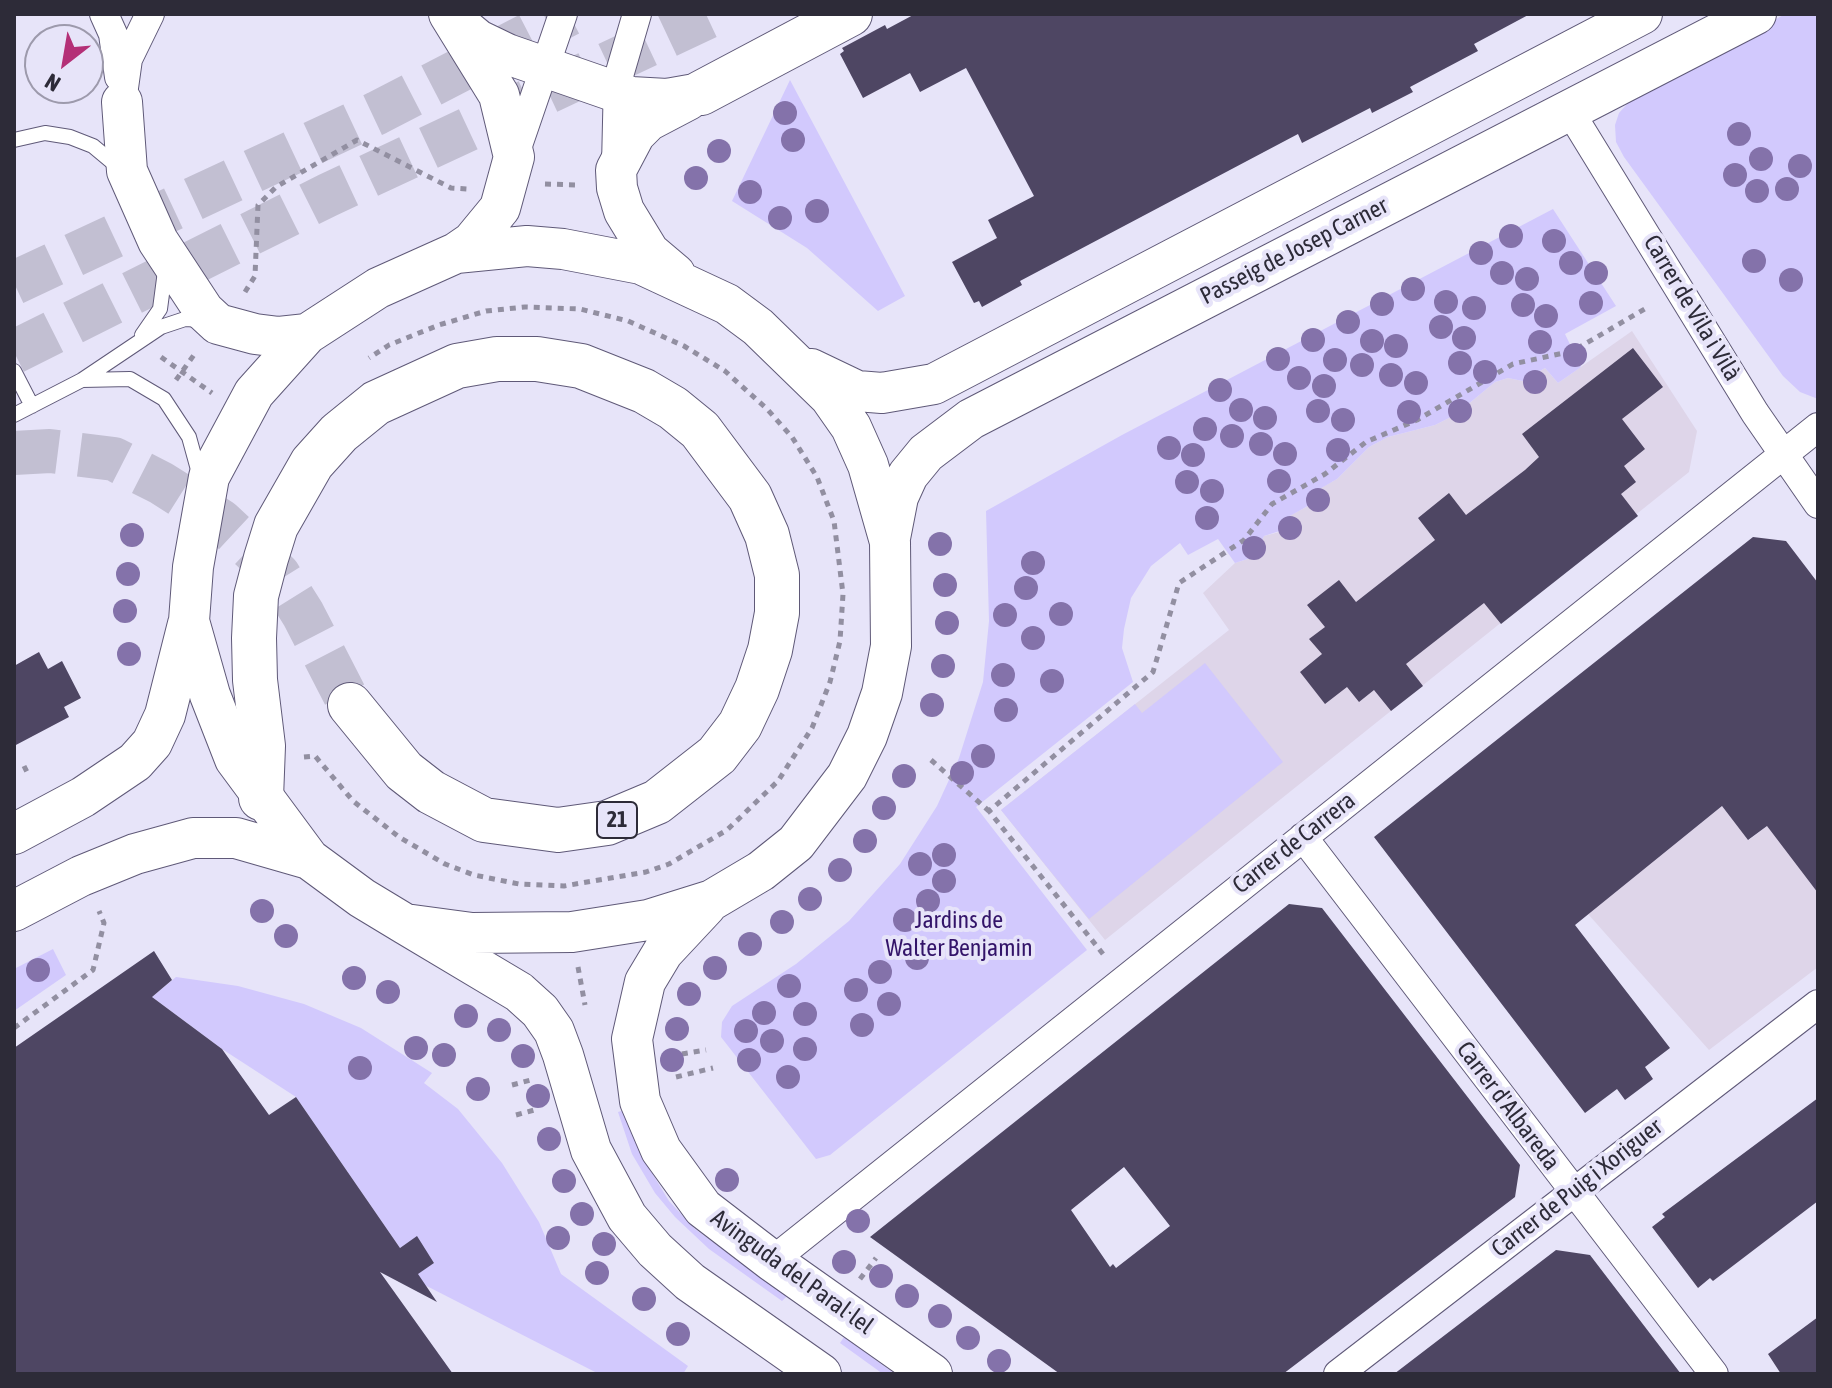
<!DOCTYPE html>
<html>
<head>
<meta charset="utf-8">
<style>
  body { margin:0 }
  #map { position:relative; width:1832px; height:1388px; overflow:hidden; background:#e7e4f9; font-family:"Asap Condensed",sans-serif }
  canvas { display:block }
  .frame { position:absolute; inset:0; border:16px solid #2d2b38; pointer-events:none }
  .north { position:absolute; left:24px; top:24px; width:80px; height:80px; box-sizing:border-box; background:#e7e4f9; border:2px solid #9d9aac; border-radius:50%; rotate:211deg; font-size:22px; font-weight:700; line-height:32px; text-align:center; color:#2d2b38 }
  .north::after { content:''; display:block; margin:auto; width:28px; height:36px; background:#b43077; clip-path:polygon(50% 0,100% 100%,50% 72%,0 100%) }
</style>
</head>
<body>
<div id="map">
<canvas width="1832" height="1388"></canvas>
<div class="frame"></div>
<div class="north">N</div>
</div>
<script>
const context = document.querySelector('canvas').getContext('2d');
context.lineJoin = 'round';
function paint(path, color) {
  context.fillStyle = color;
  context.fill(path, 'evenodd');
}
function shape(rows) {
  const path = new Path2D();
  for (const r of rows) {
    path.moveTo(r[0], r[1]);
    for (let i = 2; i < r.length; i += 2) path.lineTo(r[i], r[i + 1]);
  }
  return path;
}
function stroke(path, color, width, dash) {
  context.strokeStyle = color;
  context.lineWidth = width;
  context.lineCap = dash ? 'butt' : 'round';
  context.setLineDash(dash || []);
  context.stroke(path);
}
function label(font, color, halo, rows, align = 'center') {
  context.font = font + ' "Asap Condensed",sans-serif';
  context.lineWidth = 8;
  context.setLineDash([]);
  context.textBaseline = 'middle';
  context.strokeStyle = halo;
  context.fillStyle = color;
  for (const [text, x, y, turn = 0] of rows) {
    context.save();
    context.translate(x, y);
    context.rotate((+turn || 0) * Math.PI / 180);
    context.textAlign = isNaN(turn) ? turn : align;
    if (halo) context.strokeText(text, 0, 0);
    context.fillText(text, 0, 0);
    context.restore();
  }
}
paint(shape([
  [1632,331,1697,431,1689,472,1105,940,1001,810,1229,630,1203,593,1235,563,1254,557,1264,536,1283,531,1287,517,1314,503,1310,494,1337,479,1369,447,1388,437,1435,425,1455,415,1495,382,1508,378,1523,381,1545,368,1558,383],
  [1818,787,1818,967,1709,1050,1588,914,1722,806,1749,840]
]), '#ded5e9');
paint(shape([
  [1785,14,1818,14,1818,399,1800,392,1783,376,1624,157,1616,142,1615,125,1619,113,1628,103],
  [790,80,905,296,878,311,807,248,732,201],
  [1553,209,1616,306,1565,334,1581,367,1558,383,1545,368,1523,381,1508,378,1495,382,1455,415,1435,425,1388,437,1369,447,1337,479,1311,494,1315,502,1288,517,1292,527,1264,536,1254,557,1235,563,1218,539,1188,555,1180,543,1151,566,1131,598,1124,629,1122,648,1133,682,976,807,1087,950,830,1155,816,1159,721,1037,722,1022,732,1006,796,964,849,921,900,864,937,806,959,758,983,682,989,621,986,511,1122,435],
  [1205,663,1283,762,1089,919,1001,810,1135,704,1142,713],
  [53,949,66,975,14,1011,14,969],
  [176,977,238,986,304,1004,361,1028,432,1073,424,1083,458,1109,502,1163,539,1222,561,1274,688,1366,683,1374,599,1374,411,1278,434,1263,417,1237,400,1248,296,1097,222,1049,152,997],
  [625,1110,641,1155,669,1201,695,1229,787,1296,782,1301,709,1249,675,1217,655,1193,632,1154,618,1112],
  [844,1337,895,1374,883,1374,840,1343]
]), '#d2c9fd');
paint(shape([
  [915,14,1530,14,1474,44,1478,51,1410,87,1413,92,1372,113,1370,108,1302,143,1298,134,1020,281,1022,285,982,307,979,301,974,303,952,262,997,238,988,220,1034,196,966,68,920,92,910,73,863,98,840,54,844,51,842,48,885,25,887,29],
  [1633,348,1663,387,1622,419,1645,449,1624,466,1636,482,1621,494,1638,516,1501,624,1484,603,1406,664,1423,686,1391,711,1374,690,1359,702,1347,687,1325,704,1300,672,1322,654,1309,639,1325,627,1307,605,1339,580,1356,602,1435,540,1418,518,1449,493,1466,515,1525,470,1539,457,1522,434],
  [1753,537,1786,541,1818,583,1818,893,1767,826,1748,840,1722,806,1575,925,1670,1048,1645,1067,1653,1079,1625,1100,1617,1089,1585,1113,1374,837],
  [39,652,48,669,62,661,81,698,64,707,69,717,14,746,14,666],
  [1289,904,1322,908,1520,1165,1515,1197,1283,1374,1060,1374,870,1237],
  [1124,1167,1170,1226,1116,1268,1113,1264,1110,1267,1071,1210],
  [154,951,172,980,152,997,222,1049,269,1115,296,1097,400,1248,417,1236,434,1263,418,1274,437,1302,380,1272,453,1374,14,1374,14,1048],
  [1818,1098,1818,1201,1713,1281,1710,1278,1698,1288,1652,1227,1665,1217,1662,1214],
  [1556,1250,1590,1255,1681,1374,1394,1374],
  [1818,1317,1818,1374,1781,1374,1768,1354]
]), '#4e4663');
stroke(shape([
  [14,283,377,113,569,14],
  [14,352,328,195,714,14],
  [14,453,50,451,114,459,161,483,221,521,278,574,303,614,350,705]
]), '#c2bfd2', 44, [44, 22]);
const lane = shape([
  [14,140,45,133,70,137,93,146,117,166],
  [142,335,160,309,165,271],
  [14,371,32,406],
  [82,380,130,379,164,399,189,437,200,477],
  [14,415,82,380,161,327,185,319,202,320]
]);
const street = shape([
  [104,14,113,34,119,77],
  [122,102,128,59,150,14],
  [1569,110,1755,413,1818,504],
  [514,157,563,14],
  [616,165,618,79,637,14],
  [1303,837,1714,1374],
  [772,1261,1818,427],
  [1338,1374,1818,1004]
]);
const secondary = shape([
  [449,14,499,95,514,157,500,208,472,242,456,253],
  [460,25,478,40,507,54,631,97,667,99,701,93],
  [122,102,127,171,158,241,204,311,218,324,255,334,279,337,307,334],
  [675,274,649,252,624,211,617,188,616,170,635,134,648,121,688,100],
  [811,369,857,391,882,393,934,384,1642,14],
  [890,538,898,497,908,475,926,453,971,419,1756,14],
  [14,834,83,797,135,762,152,743,165,715,188,624],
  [706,906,663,952,645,982,632,1039,640,1101,661,1150,703,1208,772,1261,932,1374],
  [14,911,81,876,135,854,193,838,236,838,309,859],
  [405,924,472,933,572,932,648,920,712,900,761,871,796,843,847,776,867,736,882,693,891,646,890,542,868,465,851,427,830,397,758,327,727,304,641,264,563,249,527,246,456,253,378,288,307,334,254,393,209,477,193,567,189,621,210,695,235,759,309,859,362,898,405,924,519,992,540,1011,554,1031,563,1055,591,1150,627,1217,655,1250,690,1282,821,1374]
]);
const highway = shape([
  [701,93,850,14],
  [261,798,263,746,255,680,254,638,256,596,266,558,276,526,312,463,339,433,376,403,457,366,497,359,537,359,581,366,644,391,673,408,700,430,750,497,767,535,777,575,777,613,770,650,757,689,740,725,717,755,657,802,607,823,558,830,484,820,431,792,404,771,350,705]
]);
stroke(lane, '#5f5978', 16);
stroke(street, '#5f5978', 30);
stroke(secondary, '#5f5978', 42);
stroke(highway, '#5f5978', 46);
stroke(shape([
  [545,184,579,185],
  [245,292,255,276,258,205,276,187,357,140,451,188,467,189],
  [161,357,212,393],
  [176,380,196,352],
  [304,757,315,756,353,801,399,837,445,864,474,875,519,884,564,886,646,872,669,864,727,830,778,781,812,728,830,682,840,641,843,594,834,521,817,477,792,437,767,409,725,371,684,346,628,321,580,309,525,307,486,311,439,325,389,345,369,358],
  [931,760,989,811],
  [24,766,29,776],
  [1103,954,989,811,1153,672,1179,583,1244,540,1272,504,1325,474,1366,442,1417,420,1513,364,1573,351,1648,307],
  [578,967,585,1005],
  [14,1028,93,970,104,923,99,911],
  [670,1056,706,1050],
  [676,1077,713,1068],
  [512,1085,531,1080],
  [516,1115,538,1109],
  [860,1279,876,1258]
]), '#928fa1', 5, [6, 6]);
stroke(lane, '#fff', 14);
stroke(street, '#fff', 28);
stroke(secondary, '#fff', 40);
stroke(highway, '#fff', 44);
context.fillStyle = '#8472aa';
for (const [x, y] of [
  [785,113],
  [1739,134],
  [793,140],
  [719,151],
  [1761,159],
  [1800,166],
  [1735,175],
  [696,178],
  [1787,189],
  [1757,191],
  [750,192],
  [817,211],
  [780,218],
  [1511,236],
  [1554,241],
  [1481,253],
  [1754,261],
  [1571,263],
  [1502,273],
  [1596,273],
  [1527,279],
  [1791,280],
  [1413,289],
  [1446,302],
  [1591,303],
  [1382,304],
  [1523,305],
  [1474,308],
  [1546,316],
  [1348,322],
  [1441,327],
  [1464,338],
  [1313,340],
  [1372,341],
  [1540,342],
  [1396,346],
  [1575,355],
  [1278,359],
  [1335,360],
  [1460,363],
  [1362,365],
  [1485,372],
  [1391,375],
  [1299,378],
  [1535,382],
  [1416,383],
  [1324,386],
  [1220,390],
  [1241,410],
  [1318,411],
  [1460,411],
  [1409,412],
  [1265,418],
  [1343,420],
  [1205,429],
  [1232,436],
  [1261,444],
  [1169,448],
  [1338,450],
  [1285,454],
  [1193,455],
  [1279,481],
  [1187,482],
  [1212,491],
  [1318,500],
  [1207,518],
  [1290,528],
  [132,535],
  [940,544],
  [1254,548],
  [1033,563],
  [128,574],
  [945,585],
  [1026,588],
  [125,611],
  [1061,614],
  [1005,615],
  [947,623],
  [1033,638],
  [129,654],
  [943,666],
  [1003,675],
  [1052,681],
  [932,705],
  [1006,710],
  [983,756],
  [962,773],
  [904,776],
  [884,808],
  [865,841],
  [944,855],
  [920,864],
  [840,870],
  [944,881],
  [810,899],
  [928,901],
  [262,911],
  [905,920],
  [782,922],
  [286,936],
  [750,944],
  [917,958],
  [715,968],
  [38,970],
  [880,972],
  [354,978],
  [789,986],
  [856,990],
  [388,992],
  [689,994],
  [889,1004],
  [764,1013],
  [805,1014],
  [466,1016],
  [862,1025],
  [677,1029],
  [499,1030],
  [746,1031],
  [772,1041],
  [416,1048],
  [805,1049],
  [444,1055],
  [523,1056],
  [672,1060],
  [749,1060],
  [360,1068],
  [788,1077],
  [478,1089],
  [538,1096],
  [549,1139],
  [727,1180],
  [564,1181],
  [582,1214],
  [858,1221],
  [558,1238],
  [604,1244],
  [844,1262],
  [597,1273],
  [881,1276],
  [907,1296],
  [644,1299],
  [940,1316],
  [678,1334],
  [968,1338],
  [999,1361]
]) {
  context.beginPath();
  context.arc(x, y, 12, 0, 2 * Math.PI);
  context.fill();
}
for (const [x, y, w] of [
  [617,820,40]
]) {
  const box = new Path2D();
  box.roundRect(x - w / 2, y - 18, w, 36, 6);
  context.fillStyle = '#e7e4f9';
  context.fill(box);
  stroke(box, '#2d2b38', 2);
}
label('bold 22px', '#2d2b38', null, [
  ["21",617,820]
]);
label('24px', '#2d2b38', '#e7e4f9', [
  ["Passeig de Josep Carner",1294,251,-27],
  ["Carrer de Vila i Vilà",1692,308,59],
  ["Carrer de Carrera",1294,843,-38],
  ["Carrer d'Albareda",1508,1106,53],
  ["Carrer de Puig i Xoriguer",1577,1188,-38],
  ["Avinguda del Paral·lel",792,1272,36]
]);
label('24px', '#331469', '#e7e4f9', [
  ["Jardins de",959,920],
  ["Walter Benjamin",959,948]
]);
</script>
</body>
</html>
